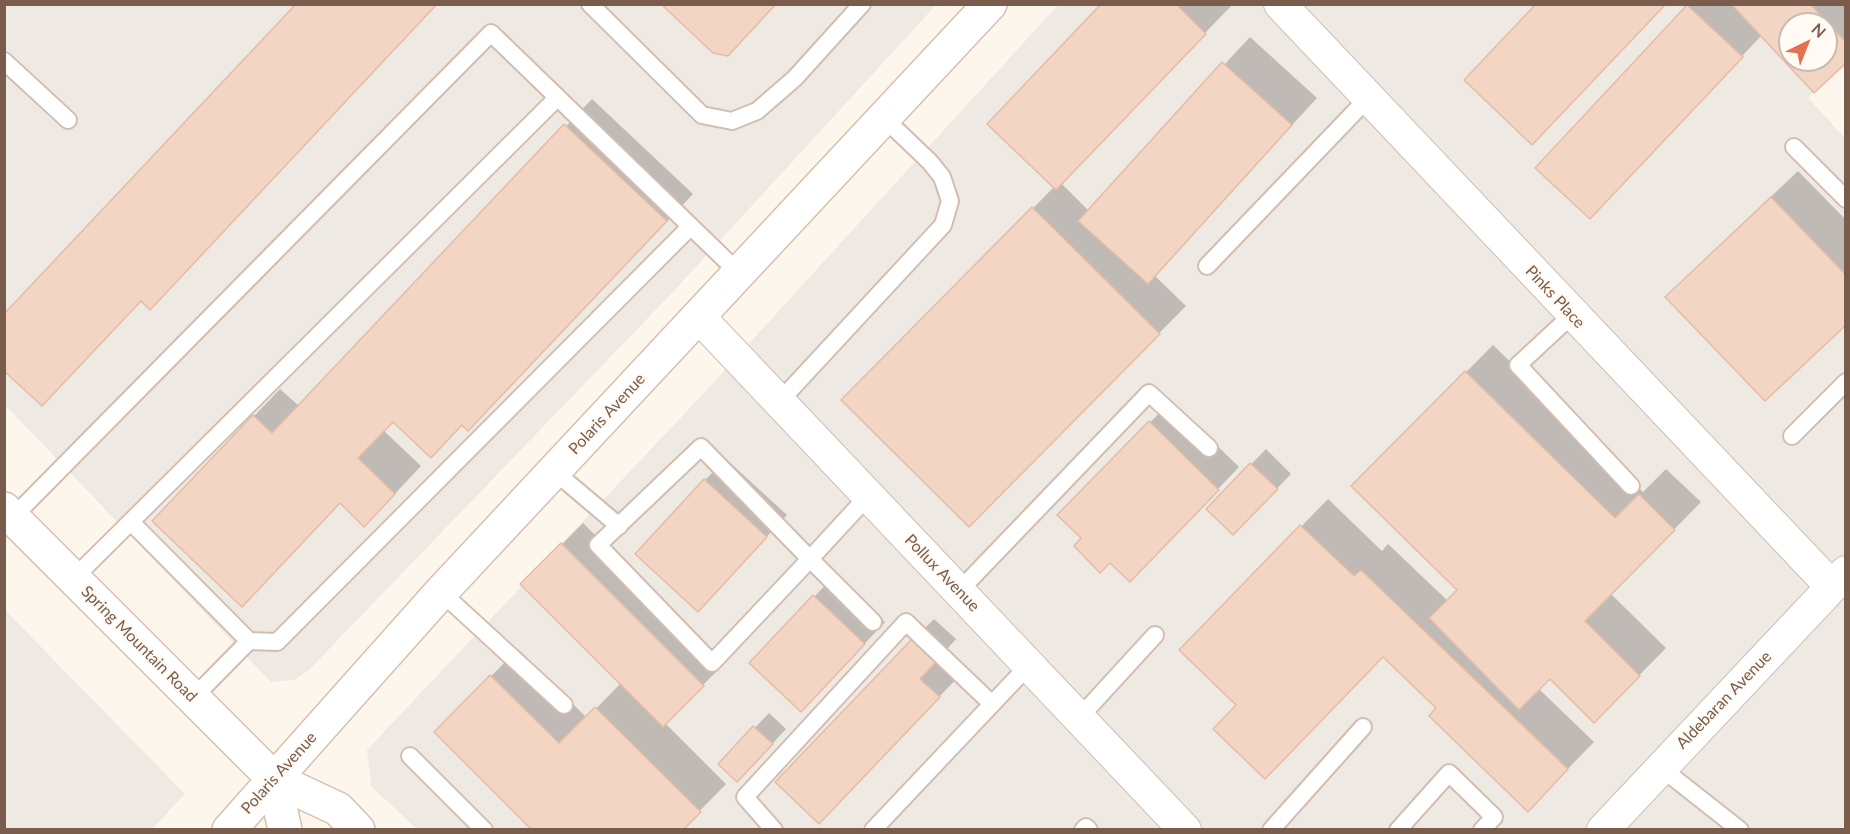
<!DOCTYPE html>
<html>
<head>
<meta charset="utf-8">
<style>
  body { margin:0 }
  #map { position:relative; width:1850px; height:834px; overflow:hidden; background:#fdf6ec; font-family:Lato,sans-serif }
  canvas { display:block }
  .frame { position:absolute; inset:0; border:6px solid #7a5c4d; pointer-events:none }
  .north { position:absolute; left:1778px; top:12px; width:60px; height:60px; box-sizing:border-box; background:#fffaf3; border:2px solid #cabbb1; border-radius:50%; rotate:43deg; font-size:16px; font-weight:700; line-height:24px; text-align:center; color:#7a5c4d }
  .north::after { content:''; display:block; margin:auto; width:21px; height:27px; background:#e76f51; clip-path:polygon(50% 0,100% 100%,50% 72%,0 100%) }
</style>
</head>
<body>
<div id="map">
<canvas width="1850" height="834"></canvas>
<div class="frame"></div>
<div class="north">N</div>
</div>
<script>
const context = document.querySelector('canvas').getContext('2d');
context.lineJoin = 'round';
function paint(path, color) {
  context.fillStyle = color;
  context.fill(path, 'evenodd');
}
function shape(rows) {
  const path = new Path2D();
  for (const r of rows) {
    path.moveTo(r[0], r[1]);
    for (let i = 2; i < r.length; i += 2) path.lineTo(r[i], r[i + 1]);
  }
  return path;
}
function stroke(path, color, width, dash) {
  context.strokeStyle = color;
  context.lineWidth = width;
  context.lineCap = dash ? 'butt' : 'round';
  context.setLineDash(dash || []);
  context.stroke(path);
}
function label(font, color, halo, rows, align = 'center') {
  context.font = font + ' Lato,sans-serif';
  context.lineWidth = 4.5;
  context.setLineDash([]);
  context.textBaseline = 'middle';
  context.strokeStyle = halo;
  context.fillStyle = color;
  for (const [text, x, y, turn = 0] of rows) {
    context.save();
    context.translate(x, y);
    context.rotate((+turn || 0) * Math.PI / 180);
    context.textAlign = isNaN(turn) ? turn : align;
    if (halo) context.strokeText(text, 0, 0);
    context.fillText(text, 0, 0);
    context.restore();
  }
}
paint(shape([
  [5,5,936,5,671,294,309,670,294,680,271,682,5,405],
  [1058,5,1845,5,1845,63,1808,98,1845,138,1845,829,417,829,371,786,367,750,703,394],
  [1790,24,1826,24,1826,60,1790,60],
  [4,609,185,794,152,829,5,829]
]), '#efe9e4');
paint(shape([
  [298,4,437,4,177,281,142,300],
  [1103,4,1231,6,1061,183,1089,211,1250,37,1317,98,1154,275,1186,306,969,525,843,400,1055,186],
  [1690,4,1846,4,1846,61,1815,91,1762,35,1616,190,1537,168],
  [1790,24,1826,24,1826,60,1790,60],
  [592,99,693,194,495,402,463,424,393,421,384,431,421,466,391,498,154,521,280,389,299,406],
  [1798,171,1846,220,1846,323,1694,270],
  [1493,345,1643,492,1666,469,1701,502,1611,594,1666,648,1594,721,1550,677,1538,688,1594,742,1554,783,1438,708,1383,655,1238,705,1181,650,1328,499,1382,551,1388,544,1448,601,1459,590,1353,486],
  [1171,401,1239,467,1151,559,1110,561,1060,515],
  [1266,449,1291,474,1248,519,1208,509],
  [726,459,787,515,698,610,705,480],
  [583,523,724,664,665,723,726,784,681,830,436,732,518,649,587,718,621,683,522,584],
  [835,575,885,622,822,689,814,597],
  [934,619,956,639,940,657,960,675,840,801,913,640],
  [769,713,786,729,752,766,720,764]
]), '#0003');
const building = shape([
  [296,4,437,4,150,310,141,301,42,406,4,371,4,314,296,4],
  [661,4,776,4,728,56,713,53,661,4],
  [1101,4,1176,4,1206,34,1056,190,987,124,1101,4],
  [1536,4,1666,4,1532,145,1464,80,1536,4],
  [1731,4,1810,4,1846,42,1846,63,1814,93,1731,4],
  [1790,24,1826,24,1826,60,1790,60,1790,24],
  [1687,5,1743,57,1590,219,1535,168,1687,5],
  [1222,62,1292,125,1148,284,1078,221,1222,62],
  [564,124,667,221,468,431,462,425,431,458,393,422,358,458,395,494,364,527,340,503,242,607,152,521,253,415,272,433,564,124],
  [1771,197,1846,275,1846,325,1765,401,1665,297,1771,197],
  [1032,207,1160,334,969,527,841,400,1032,207],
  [1465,371,1615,518,1639,494,1675,530,1585,621,1640,676,1594,723,1550,679,1519,710,1429,618,1457,590,1351,486,1465,371],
  [1149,421,1219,490,1130,582,1110,563,1100,573,1074,546,1081,538,1057,515,1149,421],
  [1250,463,1278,489,1233,535,1206,509,1250,463],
  [704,479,767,537,698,612,635,554,704,479],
  [1300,525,1354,576,1361,570,1568,769,1528,812,1429,716,1436,708,1383,657,1265,779,1213,729,1236,705,1179,650,1300,525],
  [561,543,704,686,663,727,520,584,561,543],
  [813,595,865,644,801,712,749,663,813,595],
  [912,639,936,662,920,679,940,697,819,824,775,782,912,639],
  [490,675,559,743,595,707,701,812,683,830,532,830,434,732,490,675],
  [753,726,773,744,737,782,718,764,753,726]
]);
paint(building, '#f3d5c3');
stroke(building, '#e6bba3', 1.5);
const lane = shape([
  [590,4,702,115,732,121,757,111,795,78,862,4],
  [4,61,68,120],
  [1794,147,1846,199],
  [1207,266,1368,98],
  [1572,315,1518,365,1631,486],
  [779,402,943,225,950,201,942,177,930,162,884,118],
  [1792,436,1846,382],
  [554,471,619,526],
  [868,496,810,559,712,663,598,545,701,447,810,559,873,622],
  [13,517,491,33,739,273],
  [131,522,249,641,277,642,690,227],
  [74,578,557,98],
  [959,591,1149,393,1209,448],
  [441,592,564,705],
  [193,698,249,641],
  [1079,718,1155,635],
  [410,756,484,830],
  [1660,767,1740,830],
  [774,830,745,797,906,622,992,704],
  [873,830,1029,665],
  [1083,830,1086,827,1089,830],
  [1271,830,1363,727],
  [1398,830,1449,773,1494,817,1482,830]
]);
const street = shape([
  [1280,4,1832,587],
  [698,316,1185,830],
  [1603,830,1846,572]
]);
const secondary = shape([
  [4,509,274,779,338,809,358,830],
  [274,779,285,830],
  [229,830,441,592,990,4]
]);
stroke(lane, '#d1beb0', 20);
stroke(street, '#d1beb0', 34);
stroke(secondary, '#d6c0b0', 36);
stroke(lane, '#fff', 16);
stroke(street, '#fff', 32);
stroke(secondary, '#fff', 33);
label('16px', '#7a5c4d', '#fffaf3', [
  ["Pinks Place",1555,297,47],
  ["Polaris Avenue",607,414,-47],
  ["Pollux Avenue",942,573,46],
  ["Spring Mountain Road",139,644,45],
  ["Aldebaran Avenue",1724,700,-46],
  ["Polaris Avenue",279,773,-48]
]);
</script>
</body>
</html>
